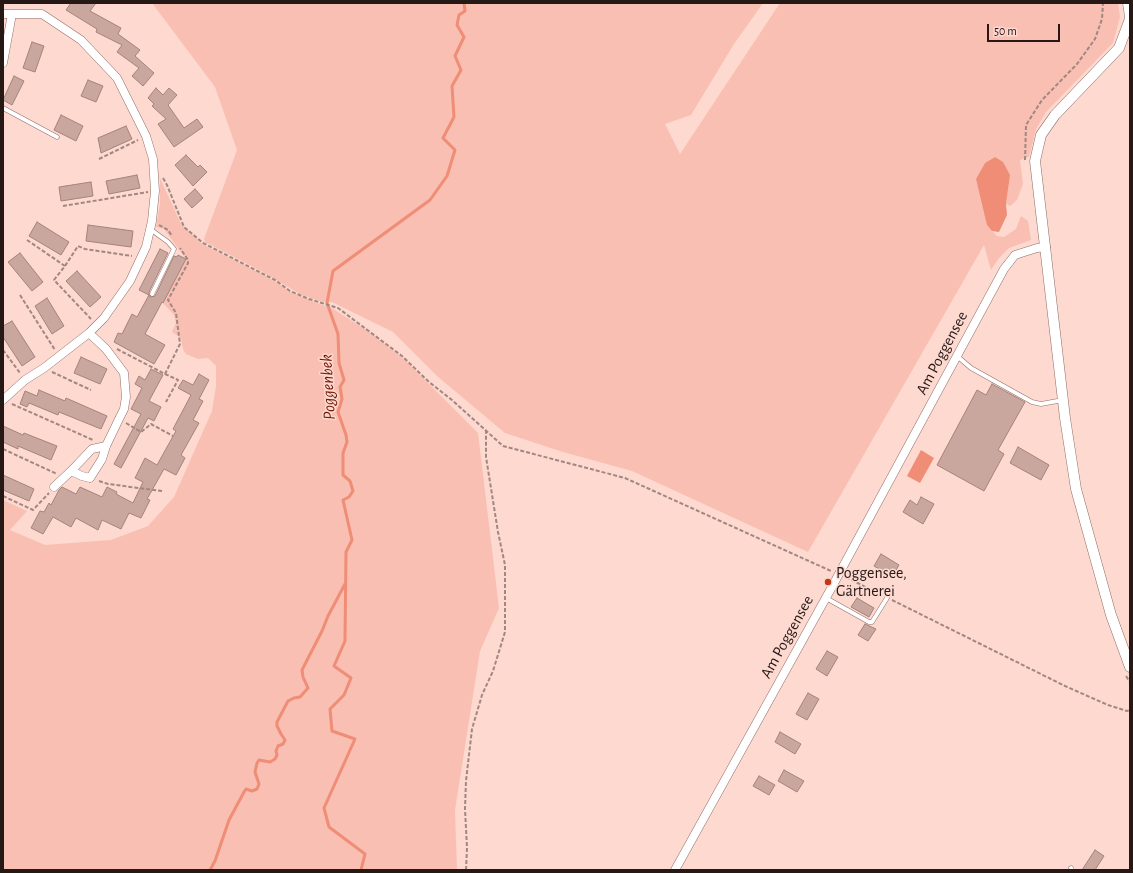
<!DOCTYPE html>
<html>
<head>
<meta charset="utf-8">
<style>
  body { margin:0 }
  #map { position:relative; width:1133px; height:873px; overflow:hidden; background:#fdd9d0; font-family:"Alegreya Sans",sans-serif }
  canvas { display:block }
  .frame { position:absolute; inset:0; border:4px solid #251815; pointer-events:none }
  .scale { position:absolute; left:987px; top:24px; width:73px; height:18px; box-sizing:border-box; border:2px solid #251815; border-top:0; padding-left:5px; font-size:12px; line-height:14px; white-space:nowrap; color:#251815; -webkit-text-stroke:3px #fdd9d0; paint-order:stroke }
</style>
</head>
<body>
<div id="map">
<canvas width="1133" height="873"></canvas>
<div class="frame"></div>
<div class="scale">50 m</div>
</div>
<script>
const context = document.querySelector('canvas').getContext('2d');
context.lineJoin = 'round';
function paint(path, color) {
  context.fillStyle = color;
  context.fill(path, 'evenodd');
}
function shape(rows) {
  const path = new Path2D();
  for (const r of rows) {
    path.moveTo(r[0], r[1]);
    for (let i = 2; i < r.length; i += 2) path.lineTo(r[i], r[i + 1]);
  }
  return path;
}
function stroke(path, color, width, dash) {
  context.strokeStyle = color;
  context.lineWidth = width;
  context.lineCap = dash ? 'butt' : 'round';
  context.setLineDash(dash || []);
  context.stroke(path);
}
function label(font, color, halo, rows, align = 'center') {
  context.font = font + ' "Alegreya Sans",sans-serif';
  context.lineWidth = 3;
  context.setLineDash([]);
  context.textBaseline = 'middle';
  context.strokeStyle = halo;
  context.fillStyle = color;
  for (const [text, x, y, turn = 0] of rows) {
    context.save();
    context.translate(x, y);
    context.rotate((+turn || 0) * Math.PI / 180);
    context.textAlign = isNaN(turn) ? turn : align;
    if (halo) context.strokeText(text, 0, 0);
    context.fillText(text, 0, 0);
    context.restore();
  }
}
paint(shape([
  [152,3,763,3,734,44,691,115,665,124,680,154,780,3,1118,3,1120,17,1113,43,1046,112,1036,129,1029,157,1020,160,1023,184,1017,200,1010,206,1006,204,1010,175,995,157,985,163,976,179,992,231,997,236,1004,237,1016,229,1021,216,1028,221,1031,240,1009,248,999,258,991,270,984,245,808,552,632,471,563,452,505,433,437,376,393,332,332,302,322,302,300,294,261,271,205,242,204,239,237,150,215,87],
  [160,178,181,224,202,244,262,274,276,282,290,292,330,308,330,307,368,331,404,359,478,433,499,608,480,651,455,810,457,870,3,870,3,500,27,511,10,530,45,545,111,540,148,526,174,497,212,411,216,386,216,366,208,358,198,359,186,354,183,349,181,338,172,332,176,323,174,315,163,303,186,259,164,229,156,227,160,204]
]), '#f9bfb2');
paint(shape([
  [995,157,1003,162,1010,175,1006,204,1007,215,999,232,992,231,987,225,976,179,985,163],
  [921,450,934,458,920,483,907,476]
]), '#ef8d76');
stroke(shape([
  [210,870,215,861,229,820,244,792,246,789,252,791,257,789,259,784,255,772,257,763,259,760,270,762,275,759,277,755,276,751,278,746,283,744,285,740,281,734,277,726,277,722,288,701,294,698,300,697,308,688,303,677,302,670,322,631,328,616,345,584],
  [361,870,365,854,329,827,324,808,355,739,332,731,330,709,344,695,351,678,334,666,345,641,346,552,352,540,343,500,349,497,353,491,350,481,343,475,343,453,347,442,346,435,338,412,342,399,340,387,344,380,339,363,338,334,327,303,333,271,430,200,447,176,455,150,443,138,454,117,452,86,461,70,455,56,464,37,457,25,459,15,465,11,464,3]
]), '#ef8d76', 3);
const building = shape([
  [71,3,96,3,90,11,121,28,118,34,140,50,135,56,154,73,143,86,132,76,139,68,117,52,122,45,96,32,97,29,66,10,71,3],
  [32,42,44,46,35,72,23,68,32,42],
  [14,76,24,81,12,105,3,100,14,76],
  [88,80,103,86,96,102,81,96,88,80],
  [156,88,163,95,169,88,177,95,168,105,184,128,197,119,203,127,174,147,158,124,166,119,152,106,154,104,148,98,156,88],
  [61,115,83,126,76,141,54,130,61,115],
  [126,126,132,139,101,153,98,138,126,126],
  [186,155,198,167,200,165,207,172,193,186,175,165,186,155],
  [137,175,140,188,109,194,106,181,137,175],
  [91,182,93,196,61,201,59,187,91,182],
  [195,189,203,198,192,208,184,199,195,189],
  [37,222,69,242,61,255,29,236,37,222],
  [88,225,133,231,131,247,86,241,88,225],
  [160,249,168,253,149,292,149,296,151,297,155,296,174,256,177,257,178,255,186,259,163,303,162,302,145,334,165,345,154,364,114,342,118,333,122,334,132,314,137,317,149,295,139,290,160,249],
  [20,253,43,282,32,291,8,262,20,253],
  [77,271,101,297,90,307,66,281,77,271],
  [47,298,64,326,52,334,35,306,47,298],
  [12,321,35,357,22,366,3,337,3,326,12,321],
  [81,357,107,369,100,384,74,373,81,357],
  [151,369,163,375,149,401,161,407,154,421,148,418,121,468,114,464,141,414,131,409,142,388,135,384,139,376,145,380,151,369],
  [199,374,209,380,199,399,203,401,193,420,199,423,181,455,185,458,176,475,164,469,147,499,150,500,141,518,129,513,121,529,102,520,98,530,76,518,71,527,53,517,43,534,31,528,40,511,44,512,49,503,51,505,59,490,62,487,76,494,80,487,102,497,107,487,117,492,116,494,133,503,143,482,135,478,145,458,157,465,176,431,173,429,191,395,178,388,183,380,193,385,199,374],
  [992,384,1025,402,998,450,1004,454,984,491,937,465,977,390,986,395,992,384],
  [39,390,65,401,66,398,107,416,101,429,59,412,58,415,29,403,27,407,20,404,25,391,37,396,39,390],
  [3,426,23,435,24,433,57,446,51,460,18,446,18,449,3,442,3,426],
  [1018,447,1049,465,1041,480,1010,463,1018,447],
  [3,475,34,489,29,501,3,490,3,475],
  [921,497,934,504,923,524,903,512,910,500,917,505,921,497],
  [881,554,899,565,892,577,874,566,881,554],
  [857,598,874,608,869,617,851,607,857,598],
  [865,624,876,629,868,641,858,635,865,624],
  [827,651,838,657,827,676,816,669,827,651],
  [808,693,819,699,807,720,796,714,808,693],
  [780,732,801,744,795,754,775,742,780,732],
  [784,770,804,781,797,792,778,781,784,770],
  [759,776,775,785,769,795,753,786,759,776],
  [1095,850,1104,856,1095,870,1082,870,1095,850]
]);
paint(building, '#c9a69e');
stroke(building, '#a4837b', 1);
const service = shape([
  [3,108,57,137],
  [150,229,168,242,174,249,152,294],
  [957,356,971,368,1032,402,1041,404,1063,400],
  [826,598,869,622,872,622,887,598],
  [1071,868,1072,870]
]);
const minor = shape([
  [3,14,42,14,81,40,117,78,146,136,153,159,155,191,152,221,146,247,130,281,104,318,89,333,44,368,25,380,3,400],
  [3,63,12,14],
  [89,333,106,349,124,373,126,397,124,409,119,419,106,446,102,459,90,478,82,476,71,471,92,449,106,446],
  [54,487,71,471],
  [675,870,833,585,1004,269,1015,255,1037,248,1046,247]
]);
const tertiary = shape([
  [1128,3,1130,17],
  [1130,19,1119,48,1055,115,1041,135,1035,161,1065,418,1076,489,1111,615,1130,667]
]);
stroke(service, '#906f67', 5);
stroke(minor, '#906f67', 9);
stroke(tertiary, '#906f67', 11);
stroke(shape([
  [99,159,138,140],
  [1025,160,1026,125,1042,100,1077,64,1095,39,1102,19,1103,3],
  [163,178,167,185,184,227,203,243,275,280,290,291,309,299,338,308,402,356,429,382,452,400,503,446,625,478,831,571],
  [63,206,148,192],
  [159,225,168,230,172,236],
  [27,240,65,266,54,280,91,319],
  [65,266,78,246,85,249,132,256],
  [20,295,55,350],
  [117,349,165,374,180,344,176,313,168,300,188,263,188,260,180,248],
  [3,350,20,373],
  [52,372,91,390],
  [165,374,178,380,166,402],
  [12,404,93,440],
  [126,423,141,432,151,424,173,436],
  [3,449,57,474],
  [99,481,108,484,162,491],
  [3,496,33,510,49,493],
  [846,577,881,595],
  [892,600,1065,686,1108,705,1127,711,1130,710],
  [1126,676,1130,682],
  [466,870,467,848,465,809,466,781,472,729,482,695,493,671,505,632,505,565,498,532,486,457,486,431]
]), '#a18781', 2, [4, 2]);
stroke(service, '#fff', 4);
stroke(minor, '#fff', 8);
stroke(tertiary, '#fff', 10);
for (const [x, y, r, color] of [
  [828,582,4,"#c13717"]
]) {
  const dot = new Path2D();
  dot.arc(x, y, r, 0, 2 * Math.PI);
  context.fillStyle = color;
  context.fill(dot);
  stroke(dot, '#fdd9d0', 1.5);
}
label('16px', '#251815', '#fdd9d0', [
  ["Am Poggensee",942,353,-62],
  ["Am Poggensee",787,637,-61]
]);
label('16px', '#251815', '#fdd9d0', [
  ["Poggensee,",836,573],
  ["Gärtnerei",836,591]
], 'left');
label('italic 17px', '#701905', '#fdd9d0', [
  ["Poggenbek",328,387,-93]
]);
</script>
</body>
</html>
